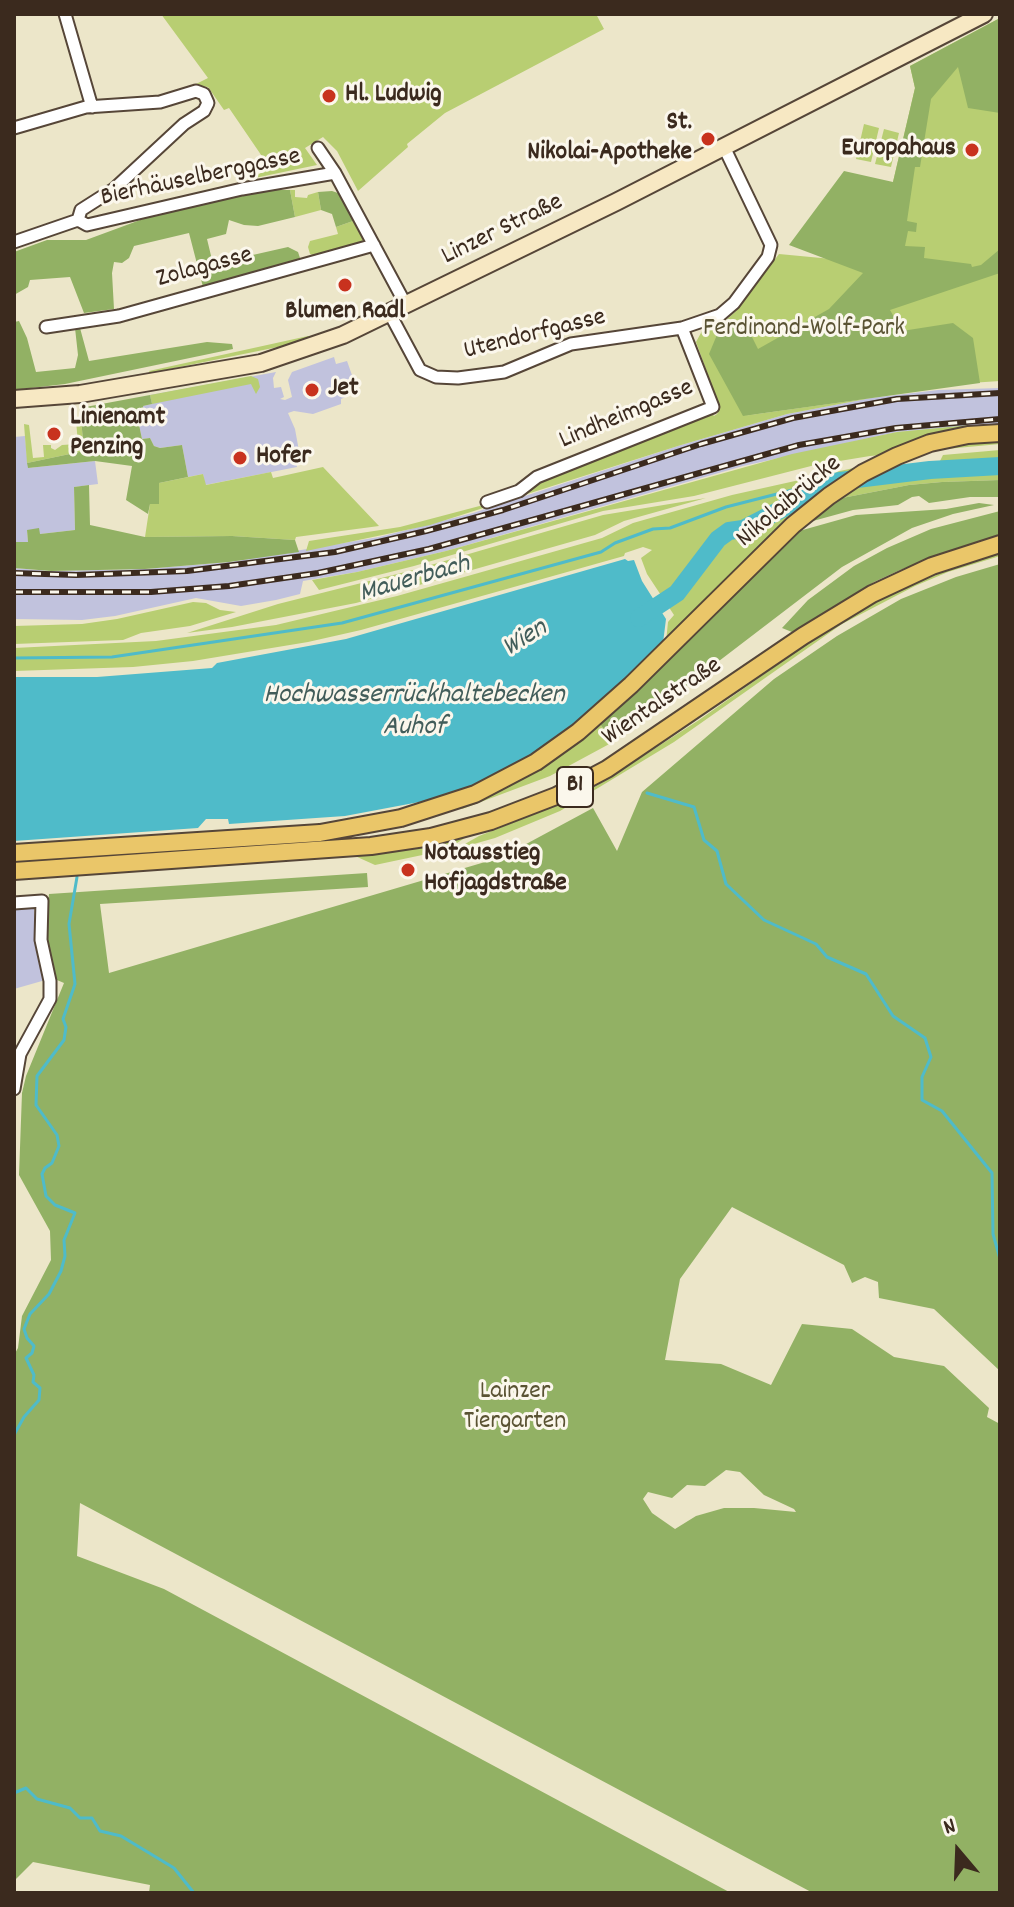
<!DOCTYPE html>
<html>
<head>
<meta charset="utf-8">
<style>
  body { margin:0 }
  #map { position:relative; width:1014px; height:1907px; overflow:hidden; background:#ece6c9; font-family:Dekko,sans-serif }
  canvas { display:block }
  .frame { position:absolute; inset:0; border:16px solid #3b2a1e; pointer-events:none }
  .north { position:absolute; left:918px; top:1811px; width:80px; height:80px; -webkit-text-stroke:6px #fbf7ec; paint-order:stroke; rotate:341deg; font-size:22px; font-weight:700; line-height:32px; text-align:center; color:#3b2a1e }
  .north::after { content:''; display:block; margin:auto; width:28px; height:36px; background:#3b2a1e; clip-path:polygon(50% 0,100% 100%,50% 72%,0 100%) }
</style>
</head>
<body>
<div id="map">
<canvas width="1014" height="1907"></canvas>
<div class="frame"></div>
<div class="north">N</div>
</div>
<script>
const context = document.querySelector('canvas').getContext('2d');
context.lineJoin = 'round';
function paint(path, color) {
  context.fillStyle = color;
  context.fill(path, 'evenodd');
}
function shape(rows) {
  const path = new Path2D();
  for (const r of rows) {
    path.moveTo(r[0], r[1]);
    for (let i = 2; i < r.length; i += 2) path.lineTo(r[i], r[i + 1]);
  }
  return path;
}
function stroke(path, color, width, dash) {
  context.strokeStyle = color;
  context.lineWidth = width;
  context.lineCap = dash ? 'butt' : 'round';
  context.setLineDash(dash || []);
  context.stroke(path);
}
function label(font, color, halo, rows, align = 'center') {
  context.font = font + ' Dekko,sans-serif';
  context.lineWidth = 6;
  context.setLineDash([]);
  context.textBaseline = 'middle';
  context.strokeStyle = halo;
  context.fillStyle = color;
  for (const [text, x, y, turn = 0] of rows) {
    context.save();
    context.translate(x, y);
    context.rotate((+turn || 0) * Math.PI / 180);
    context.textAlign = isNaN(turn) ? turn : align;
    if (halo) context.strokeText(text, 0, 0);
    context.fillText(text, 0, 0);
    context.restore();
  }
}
paint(shape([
  [334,357,336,364,347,361,353,378,347,381,352,394,341,399,341,404,313,414,294,411,288,413,295,429,301,462,296,463,297,467,205,485,203,474,188,477,182,445,160,448,154,446,150,438,142,439,137,415,143,406,152,404,150,395,276,372,273,378,274,388,281,387,284,397,280,399,285,400,292,397,288,380,292,372],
  [1000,388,1000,424,897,432,743,466,446,551,357,572,303,581,300,594,276,600,241,606,196,598,115,616,82,620,14,619,14,568,51,571,145,569,229,562,379,537,473,513,681,445,787,414,871,398,938,390],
  [25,436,28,468,95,461,98,484,74,487,75,530,40,534,27,530,28,542,14,542,14,437],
  [34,906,35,947,44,973,42,981,14,989,14,907]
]), '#c1c2dd');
paint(shape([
  [161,14,596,14,604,29,445,113,407,144,408,147,358,191,337,151,323,137,305,148,317,165,250,179,270,168,229,108,224,110,208,87,194,85,208,78],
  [1000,18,1000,381,910,387,743,416,871,398,787,414,681,445,430,525,306,551,309,541,400,527,506,499,538,479,711,412,714,416,717,414,720,408,696,342,702,331,725,321,736,311,779,254,874,263,915,88,910,66],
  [864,124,879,128,871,162,856,159],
  [884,129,899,133,891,167,875,164],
  [290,190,295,190,295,197,307,198,308,195,318,192,321,210,295,217],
  [353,221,363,240,361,244,315,256,310,254,308,247,310,241,338,234,336,227],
  [308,336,310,338,284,348,283,346,150,373,149,371],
  [251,376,258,379,260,387,256,394,251,384,152,404,150,395],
  [81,419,84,451,27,463,24,424,29,425,33,458,44,457,43,445,51,445,51,448,55,450,62,445,78,444,76,420],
  [970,425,988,440,1000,439,1000,444,870,456,815,465,694,496,603,511,414,566,319,590,312,580,357,572,446,551,792,454,897,432],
  [1000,450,1000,459,939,463,943,455],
  [323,467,379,526,296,537,295,540,232,536,145,537,150,504,159,504,159,483,203,474,206,485,271,472,273,478],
  [858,467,829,485,783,524,666,642,668,622,674,615,647,574,641,558,652,550,643,547,625,553,624,556,361,630,308,642,193,661,133,667,14,671,14,648,156,641,276,625,397,596,602,538,633,523,732,495],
  [1000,470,1000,480,942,482,909,485,832,500,860,481],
  [706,498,624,521,595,535,356,603,232,627,187,633,278,604,417,569,603,515],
  [1000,553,1000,556,948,572,915,586,842,624,674,742,560,811,495,838,456,849,479,836,555,806,598,785,699,720,804,646,888,595,960,565],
  [193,602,206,603,220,610,236,612,190,626,141,633,123,640,14,644,14,626,82,624,117,619],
  [600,724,613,742,550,776,462,809,461,806,493,794,545,765],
  [468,836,446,850,375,865,355,856,419,847]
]), '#b8ce72');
paint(shape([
  [1000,18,1000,113,968,108,958,67,931,99,920,167,915,167,907,221,917,223,916,232,908,231,905,246,925,247,924,258,971,264,972,267,981,265,1000,249,1000,273,890,310,902,331,953,323,973,338,980,383,743,416,709,354,719,330,743,319,758,349,829,309,863,273,789,245,844,171,893,182,915,88,910,66],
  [265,190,290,190,295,217,258,226,244,225,229,220,226,234,207,239,213,264,288,247,298,252,300,258,297,261,203,287,189,233,134,246,129,258,122,263,114,262,112,273,114,309,84,313,70,277,30,280,28,287,14,295,14,252,47,240,86,240,151,216],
  [332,191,338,193,353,221,336,227,332,214,321,210,318,192],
  [19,321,27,338,36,372,75,368,78,355,75,328,80,328,89,361,207,342,232,344,233,349,65,384,14,390,14,322],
  [150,395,152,404,143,406,144,413,137,415,142,439,150,438,154,446,160,448,182,445,188,477,159,483,159,504,150,504,148,514,126,500,132,466,95,461,28,468,27,463,84,451,80,408],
  [1000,480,1000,497,970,497,929,503,919,496,912,497,898,505,853,510,802,524,832,500,909,485,942,482],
  [89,485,90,525,145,537,232,536,295,540,299,552,229,562,145,569,51,571,14,568,14,542,28,542,27,530,39,528,40,534,75,530,74,487],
  [979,503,994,505,953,514,912,528,842,567,613,742,600,724,792,533,856,515,946,509],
  [1000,511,1000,536,960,547,900,570,874,582,792,632,782,628,808,600,854,566,887,548,931,529],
  [1000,564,1000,1371,934,1309,879,1298,878,1282,865,1277,852,1283,844,1265,732,1207,680,1279,665,1360,721,1364,771,1385,802,1324,852,1329,894,1357,944,1366,989,1408,987,1417,1000,1424,1000,1893,813,1893,80,1503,77,1556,164,1589,731,1893,149,1893,150,1885,33,1862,14,1881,14,1355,18,1348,22,1316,51,1260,50,1231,19,1175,22,1093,26,1076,64,983,57,980,52,969,45,937,49,894,367,873,368,887,100,904,109,973,502,857,593,808,617,851,642,792,774,679,837,636,901,599,956,577],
  [726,1470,740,1472,764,1495,794,1509,796,1512,754,1508,724,1508,696,1516,675,1529,652,1513,643,1499,648,1492,672,1498,687,1485,705,1486]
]), '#92b164');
paint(shape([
  [625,559,628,561,634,560,642,581,666,619,663,643,627,682,558,741,492,780,451,796,345,816,229,824,228,819,206,819,198,828,14,841,14,677,97,677,212,668,217,663,346,639]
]), '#4fbbc9');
stroke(shape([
  [14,658,112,657,342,623,601,552,615,543,653,529,670,528,726,507,816,484],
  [647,793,694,807,704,840,717,851,726,884,764,920,816,944,827,957,866,974,893,1016,925,1038,931,1057,922,1077,922,1100,942,1111,992,1173,993,1234,1000,1259],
  [14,1435,24,1417,39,1400,40,1388,33,1382,34,1375,26,1358,32,1353,34,1346,27,1338,24,1329,30,1314,49,1294,61,1271,65,1256,64,1240,75,1213,55,1205,46,1196,42,1174,45,1168,52,1163,59,1146,57,1135,36,1105,37,1076,64,1040,66,1027,63,1019,75,984,69,924,77,877],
  [14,1793,26,1788,37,1799,70,1808,80,1818,92,1818,100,1831,121,1836,174,1868,194,1893]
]), '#4fbbc9', 3);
stroke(shape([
  [639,618,677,593,718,539,729,531,743,529,782,509,804,496,816,484,930,470,1000,466]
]), '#4fbbc9', 18);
const minor = shape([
  [65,14,92,107],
  [14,128,86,107,160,102,196,91,204,94,208,103,204,111,184,124,114,189,81,210,78,220,87,225,242,189,335,173],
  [318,148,335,173,406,305],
  [14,242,78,220],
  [390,314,420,370,436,377,458,378,504,372,571,344,682,328,720,315,734,303,768,257,771,245,724,147],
  [46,327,119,316,374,245],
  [487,502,519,491,537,477,713,407,682,328],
  [14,903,42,901,41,940,50,981,50,999,20,1054,14,1089]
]);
const secondary = shape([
  [14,399,80,394,261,363,343,335,616,202,984,14]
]);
const primary = shape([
  [14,853,320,833,401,818,475,794,536,762,578,732,631,685,793,525,829,496,863,473,897,456,930,443,968,435,1000,433],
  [14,871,371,846,431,837,491,821,556,796,607,769,803,636,872,594,932,566,1000,544]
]);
stroke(minor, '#564638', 15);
stroke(secondary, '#564638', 20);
stroke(primary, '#564638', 20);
stroke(minor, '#fff', 11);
stroke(secondary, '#f7e8c3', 16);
stroke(primary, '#eac669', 16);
const rail = shape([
  [14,573,76,575,187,571,335,552,426,531,503,510,701,444,793,418,897,399,1000,393],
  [14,592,151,592,229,586,318,573,429,549,799,445,896,428,1000,419]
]);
stroke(rail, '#3b2a1e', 6);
stroke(rail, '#fbf7ec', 3, [9]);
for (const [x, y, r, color] of [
  [329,96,8,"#c8321e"],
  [708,139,8,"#c8321e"],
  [972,150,8,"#c8321e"],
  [345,285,8,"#c8321e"],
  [312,390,8,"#c8321e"],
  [54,434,8,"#c8321e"],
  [240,458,8,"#c8321e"],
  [408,870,8,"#c8321e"]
]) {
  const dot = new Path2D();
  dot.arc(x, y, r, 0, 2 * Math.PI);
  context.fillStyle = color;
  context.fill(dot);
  stroke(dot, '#fbf7ec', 3);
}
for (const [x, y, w] of [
  [575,787,36]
]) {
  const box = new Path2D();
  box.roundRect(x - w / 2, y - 20, w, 40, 6);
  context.fillStyle = '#fbf7ec';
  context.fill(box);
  stroke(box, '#3b2a1e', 2);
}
label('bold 24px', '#3b2a1e', null, [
  ["B1",575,787]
]);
label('bold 26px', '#3b2a1e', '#fbf7ec', [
  ["Hl. Ludwig",345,96],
  ["St.",692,124,"right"],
  ["Nikolai-Apotheke",692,154,"right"],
  ["Europahaus",956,150,"right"],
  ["Blumen Radl",345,313,"center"],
  ["Jet",328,390],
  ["Linienamt",70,419],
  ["Penzing",70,449],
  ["Hofer",256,458],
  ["Notausstieg",424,855],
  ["Hofjagdstraße",424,885]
], 'left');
label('26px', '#3b2a1e', '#fbf7ec', [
  ["Bierhäuselberggasse",201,179,-12],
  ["Linzer Straße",503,231,-26],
  ["Zolagasse",205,269,-15],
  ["Utendorfgasse",535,336,-14],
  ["Lindheimgasse",627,416,-23],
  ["Nikolaibrücke",790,503,-40],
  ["Wientalstraße",663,703,-34]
]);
label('26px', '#5a5333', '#fbf7ec', [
  ["Ferdinand-Wolf-Park",804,330],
  ["Lainzer",515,1393],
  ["Tiergarten",515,1423]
]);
label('italic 28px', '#425d5a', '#fbf7ec', [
  ["Mauerbach",415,581,-16],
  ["Wien",526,640,-32],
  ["Hochwasserrückhaltebecken",414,697],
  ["Auhof",414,729]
]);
</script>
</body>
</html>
